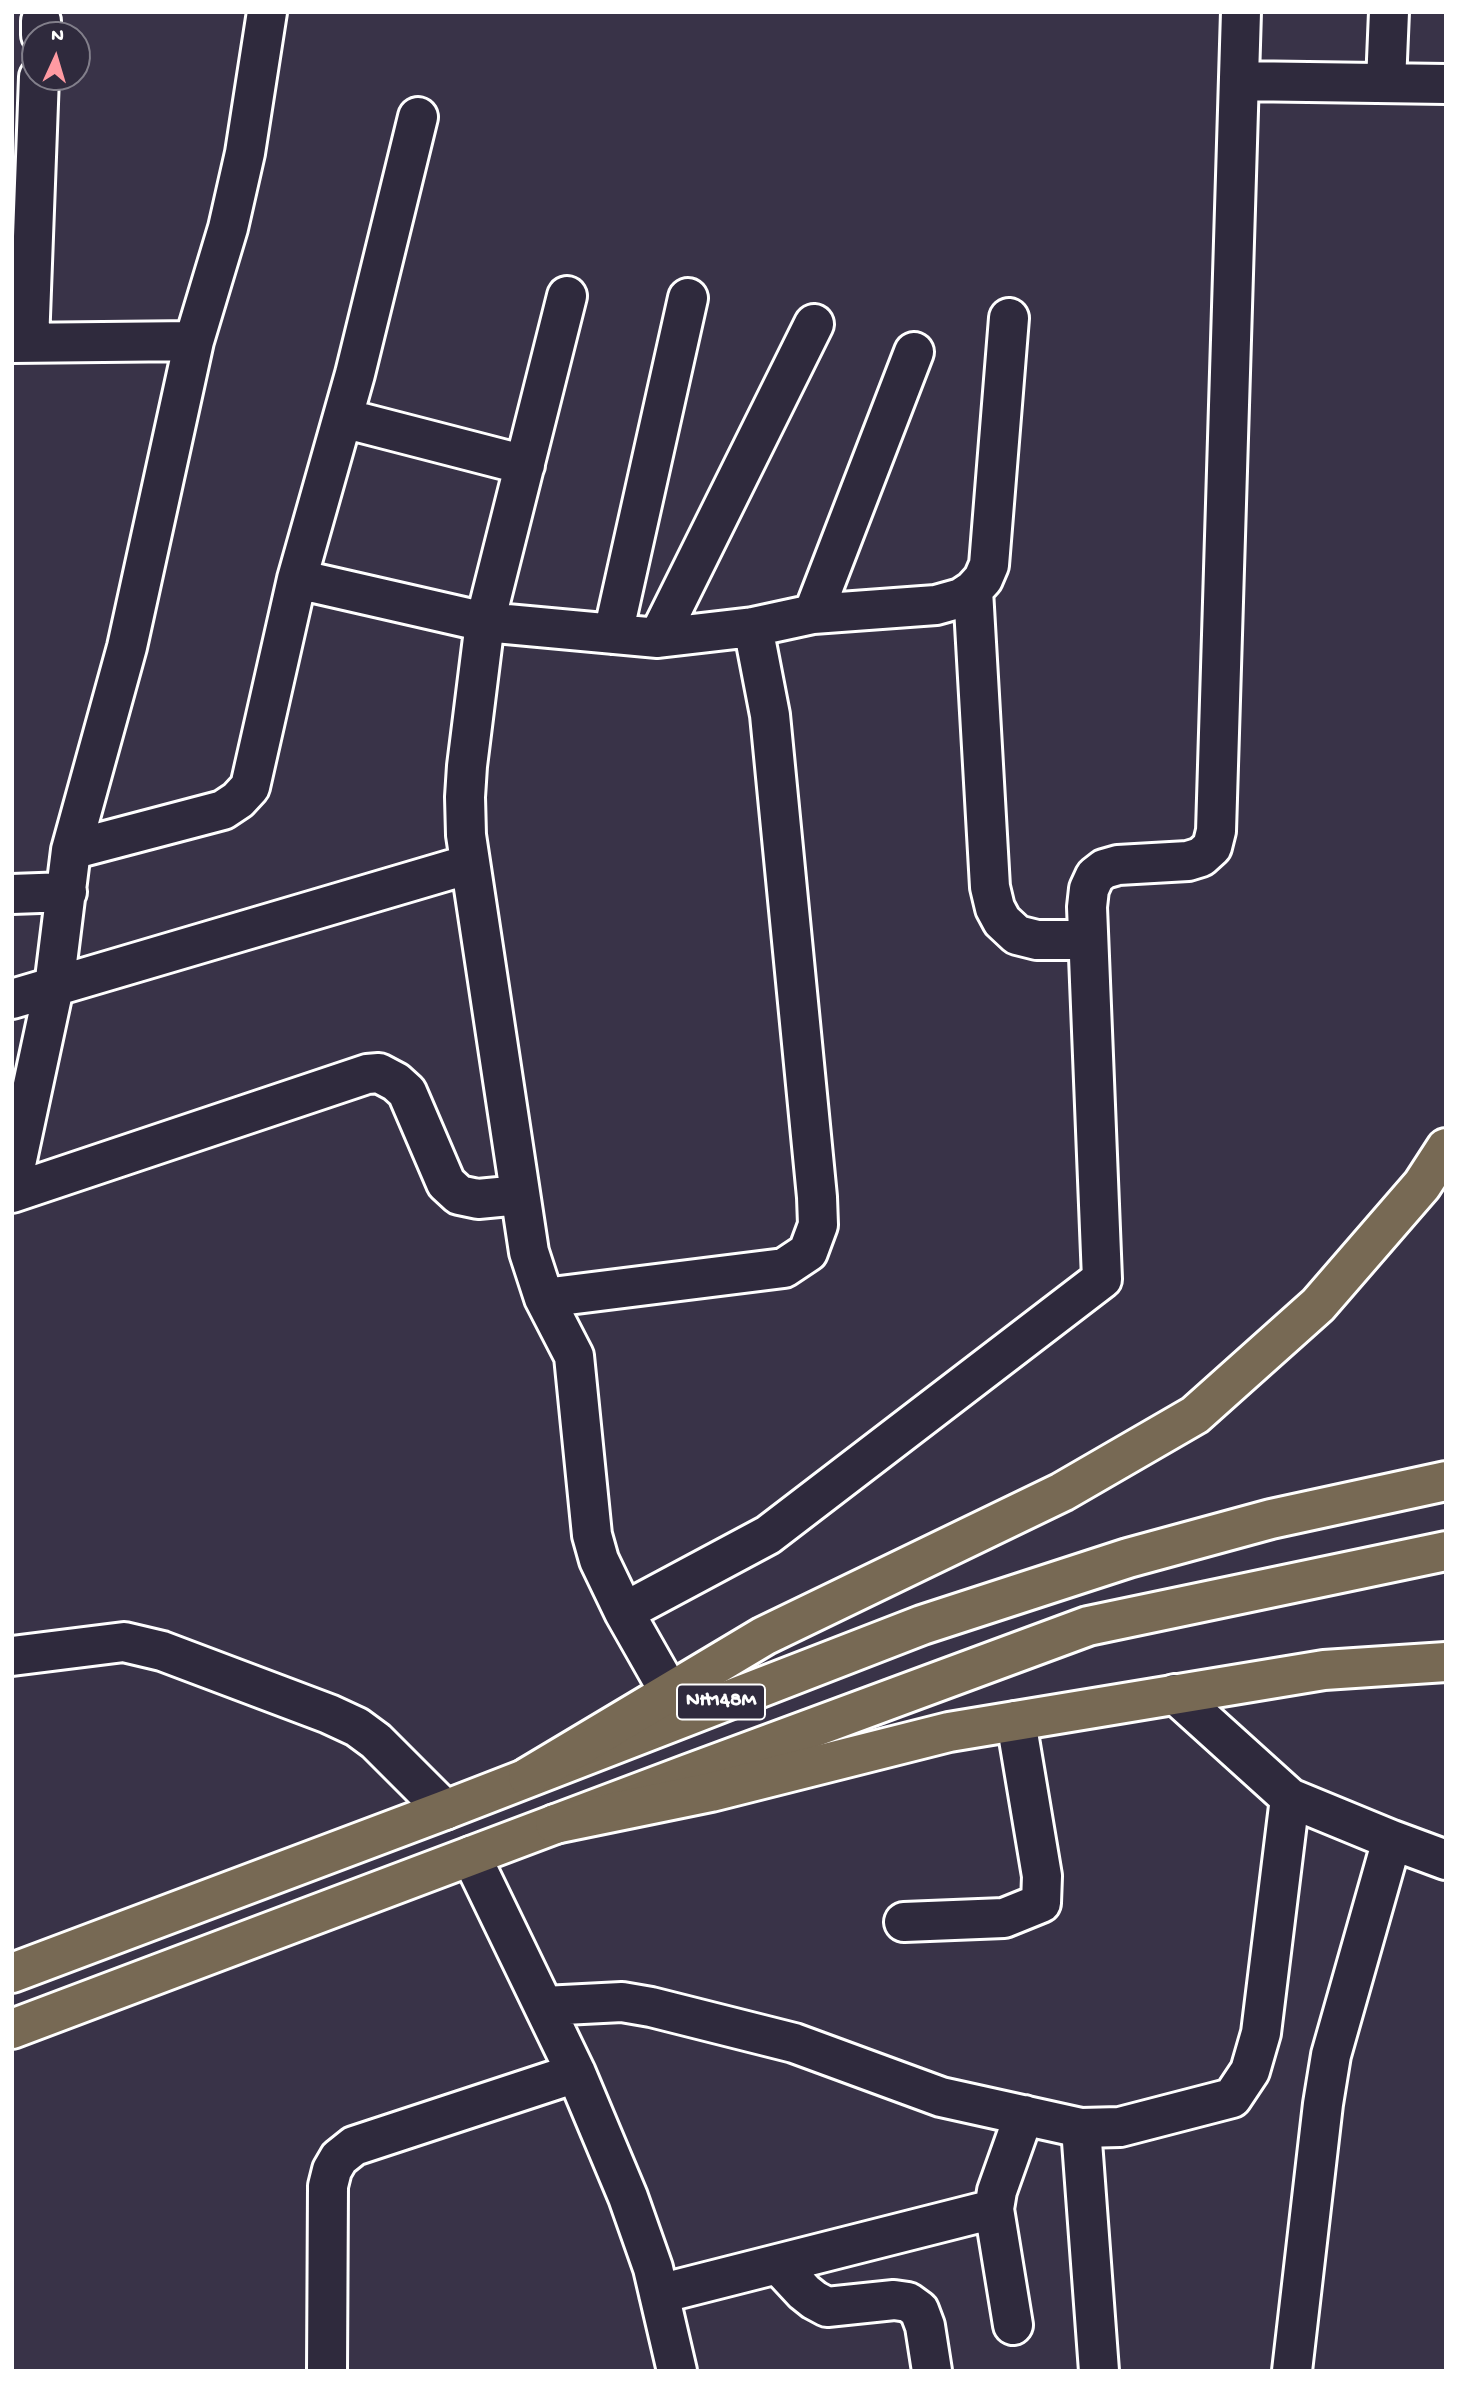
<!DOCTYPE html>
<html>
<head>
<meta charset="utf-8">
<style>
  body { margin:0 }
  #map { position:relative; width:1458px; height:2383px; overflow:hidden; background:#393348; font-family:"Gochi Hand",sans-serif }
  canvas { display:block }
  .frame { position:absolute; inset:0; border:14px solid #fff; pointer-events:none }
  .north { position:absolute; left:21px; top:21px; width:70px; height:70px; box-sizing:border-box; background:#2f2a3d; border:2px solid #827f8b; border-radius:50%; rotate:4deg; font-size:19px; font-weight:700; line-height:28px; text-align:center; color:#fff }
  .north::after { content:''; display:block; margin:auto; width:24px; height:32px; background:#ff9aa2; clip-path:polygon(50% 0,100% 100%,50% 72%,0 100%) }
</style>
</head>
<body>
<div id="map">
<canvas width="1458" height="2383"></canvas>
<div class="frame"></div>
<div class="north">N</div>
</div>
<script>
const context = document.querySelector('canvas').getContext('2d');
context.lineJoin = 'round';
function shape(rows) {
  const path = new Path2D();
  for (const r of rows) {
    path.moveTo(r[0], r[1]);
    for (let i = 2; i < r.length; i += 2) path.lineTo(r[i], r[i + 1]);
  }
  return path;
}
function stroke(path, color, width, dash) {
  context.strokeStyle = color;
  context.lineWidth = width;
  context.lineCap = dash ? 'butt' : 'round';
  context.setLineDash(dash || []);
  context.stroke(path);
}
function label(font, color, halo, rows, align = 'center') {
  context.font = font + ' "Gochi Hand",sans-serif';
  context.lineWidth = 6;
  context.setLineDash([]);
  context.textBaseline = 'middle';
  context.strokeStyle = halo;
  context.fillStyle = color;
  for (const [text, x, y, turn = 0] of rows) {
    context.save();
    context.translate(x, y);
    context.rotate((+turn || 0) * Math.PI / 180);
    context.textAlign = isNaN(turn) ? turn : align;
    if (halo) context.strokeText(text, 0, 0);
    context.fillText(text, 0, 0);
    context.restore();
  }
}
const minor = shape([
  [41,35,41,21],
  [1239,81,1446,84],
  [1386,83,1389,12],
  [567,296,485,622,467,766,465,797,466,835,529,1252,544,1298,574,1356,592,1535,599,1560,624,1612,670,1693],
  [12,343,194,341],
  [29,343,39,77],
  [343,418,525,465],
  [297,579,485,622,658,638,753,627,813,614,936,605,961,598,973,590,983,579,989,565,1009,318],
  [973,590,990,887,995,908,1002,921,1017,935,1037,940,1088,940],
  [813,614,914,352],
  [613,634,688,298],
  [658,638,814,324],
  [71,850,223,810,238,800,250,787,297,579,355,374,418,117],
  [12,894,67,892],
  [12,999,470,864],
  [12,1183,54,987,71,850,127,647,194,341,228,228,245,153,267,12],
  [12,1193,367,1074,379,1073,396,1082,407,1092,446,1183,459,1195,478,1199,520,1195],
  [544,1298,784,1268,808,1252,818,1225,817,1197,770,715,753,627],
  [624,1612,768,1535,1102,1279,1087,907,1089,889,1095,876,1104,869,1118,865,1188,861,1201,857,1212,847,1216,831,1241,12],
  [12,1656,124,1642,162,1651,329,1714,357,1727,376,1741,445,1810],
  [1175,1694,1290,1798,1392,1840,1331,2055,1323,2104,1292,2371],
  [1392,1840,1446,1860],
  [471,1856,576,2073,628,2197,653,2268,677,2371],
  [904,1922,1004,1918,1041,1903,1042,1876,1016,1721],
  [544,2006,622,2002,651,2007,794,2043,941,2097,1081,2128,1120,2127,1232,2098,1250,2071,1261,2033,1290,1798],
  [1081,2128,1099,2371],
  [778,2264,804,2292,814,2300,827,2307,894,2300,908,2302,919,2310,925,2326,932,2371],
  [659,2294,994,2209],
  [1013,2325,994,2209,997,2191,1024,2115],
  [327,2371,328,2186,332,2170,339,2158,354,2146,576,2073]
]);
const trunk = shape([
  [12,1973,445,1810,922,1625,1128,1558,1271,1519,1446,1481],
  [12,2029,688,1774,1088,1626,1446,1551]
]);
const motorway = shape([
  [528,1777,764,1636,1062,1492,1195,1415,1318,1305,1422,1185,1446,1148],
  [555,1824,711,1792,949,1732,1324,1670,1446,1662]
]);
stroke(minor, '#fff', 44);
stroke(trunk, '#fff', 44);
stroke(motorway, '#fff', 44);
stroke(minor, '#2f2a3d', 38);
stroke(trunk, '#776954', 38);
stroke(motorway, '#776954', 38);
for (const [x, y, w] of [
  [721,1702,88]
]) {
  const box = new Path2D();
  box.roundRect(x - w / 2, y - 17.5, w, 35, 5);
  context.fillStyle = '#2f2a3d';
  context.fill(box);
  stroke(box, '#fff', 2);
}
label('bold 21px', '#fff', null, [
  ["NH148M",721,1702]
]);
</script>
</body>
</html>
